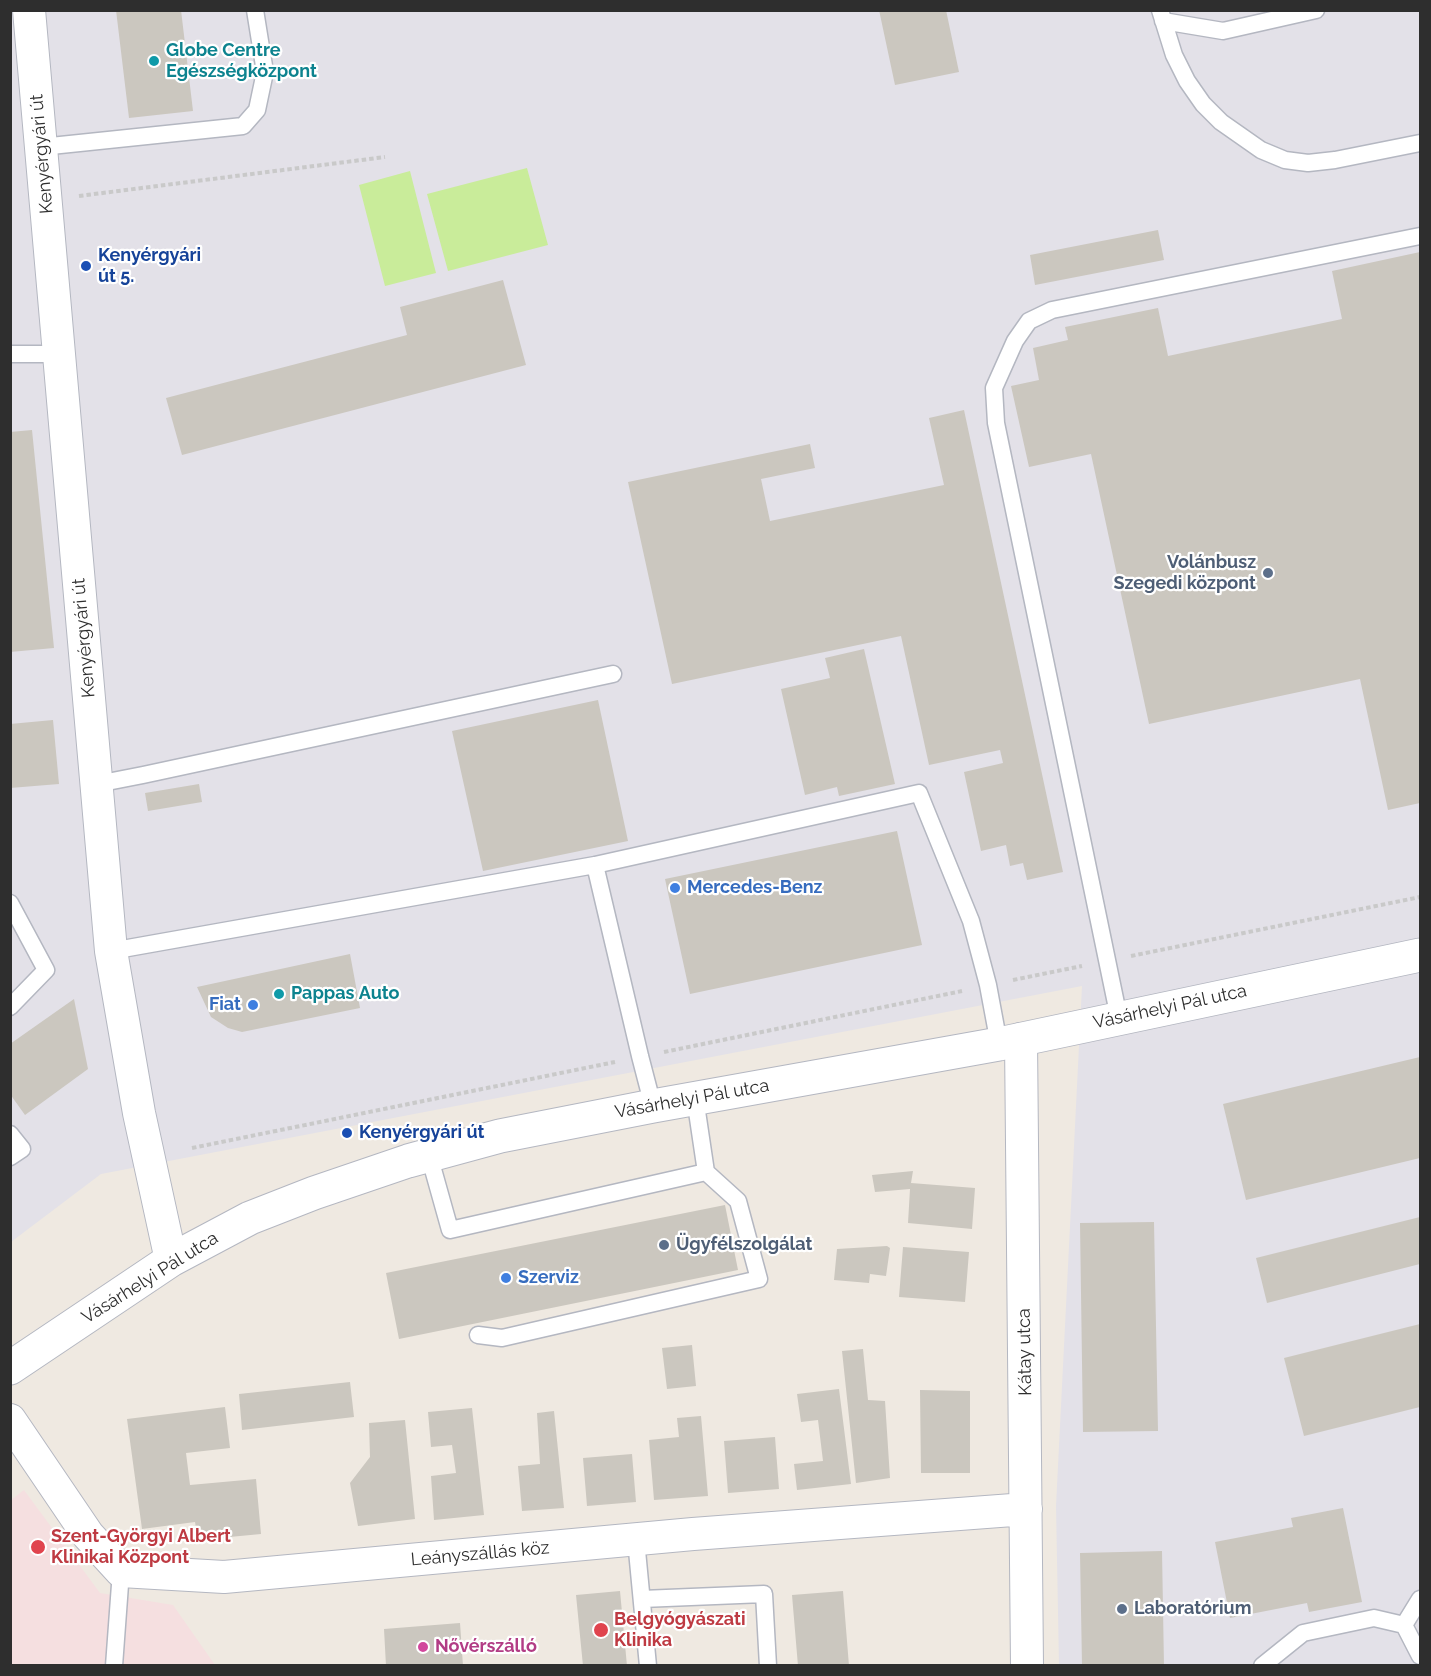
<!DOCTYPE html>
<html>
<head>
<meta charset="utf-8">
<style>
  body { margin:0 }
  #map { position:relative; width:1431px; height:1676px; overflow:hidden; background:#efe9e1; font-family:Raleway,sans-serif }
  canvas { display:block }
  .frame { position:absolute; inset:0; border:12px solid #2e2e2e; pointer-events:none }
</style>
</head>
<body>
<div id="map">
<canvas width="1431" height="1676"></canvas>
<div class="frame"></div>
</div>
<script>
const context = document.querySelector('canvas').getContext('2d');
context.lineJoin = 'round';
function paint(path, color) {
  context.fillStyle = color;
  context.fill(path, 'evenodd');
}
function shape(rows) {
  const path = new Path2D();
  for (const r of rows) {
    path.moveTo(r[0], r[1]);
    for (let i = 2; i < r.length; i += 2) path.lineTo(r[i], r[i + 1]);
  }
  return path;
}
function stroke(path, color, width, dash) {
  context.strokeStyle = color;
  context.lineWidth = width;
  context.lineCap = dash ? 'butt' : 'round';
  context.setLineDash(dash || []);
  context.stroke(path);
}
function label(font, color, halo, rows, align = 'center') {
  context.font = font + ' Raleway,sans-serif';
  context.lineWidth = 4.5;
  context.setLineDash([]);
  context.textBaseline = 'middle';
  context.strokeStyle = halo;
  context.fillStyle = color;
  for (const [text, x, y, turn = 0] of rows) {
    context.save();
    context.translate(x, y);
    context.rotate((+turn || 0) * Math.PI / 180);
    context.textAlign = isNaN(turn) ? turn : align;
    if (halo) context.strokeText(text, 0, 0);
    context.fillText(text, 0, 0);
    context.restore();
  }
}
paint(shape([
  [11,11,1420,11,1420,1665,1059,1665,1056,1506,1082,986,101,1174,11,1242]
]), '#e3e1e8');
paint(shape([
  [24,1490,100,1593,173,1605,215,1665,11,1666,11,1500]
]), '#f5dfe0');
paint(shape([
  [527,168,548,245,448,271,427,194],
  [410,171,436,273,385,286,359,185]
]), '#c9ec9a');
paint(shape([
  [116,10,181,10,193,111,129,118],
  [879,10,946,10,959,72,895,85],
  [1158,230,1164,260,1035,285,1030,255],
  [1420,252,1420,803,1388,810,1360,679,1149,724,1091,454,1029,467,1011,386,1039,380,1033,348,1068,340,1065,327,1158,308,1168,356,1342,319,1332,271],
  [503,280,526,365,182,455,166,398,407,335,400,307],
  [964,410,1063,872,1027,880,1023,863,1010,866,1006,845,981,851,964,772,1003,763,1000,750,929,765,901,636,672,684,628,482,810,444,815,468,761,479,770,521,944,485,929,418],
  [32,430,54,648,10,652,10,432],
  [864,649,895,784,839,796,837,787,805,795,781,689,830,678,825,658],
  [598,700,628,841,483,871,452,731],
  [53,720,59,784,10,788,10,724],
  [199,784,202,802,148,811,145,793],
  [897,831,922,945,690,994,665,879],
  [350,954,360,1008,242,1032,228,1028,211,1017,197,987],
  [74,999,88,1069,25,1115,10,1094,10,1044],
  [1420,1057,1420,1158,1246,1200,1223,1104],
  [913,1171,911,1183,975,1188,972,1229,908,1223,910,1189,875,1192,872,1175],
  [725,1205,738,1270,399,1339,386,1273],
  [1420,1217,1420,1264,1267,1303,1256,1258],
  [1154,1222,1158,1431,1083,1432,1080,1223],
  [887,1246,890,1248,886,1276,870,1274,869,1283,834,1280,837,1249],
  [903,1247,969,1252,965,1302,899,1297],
  [1420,1324,1420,1407,1304,1436,1284,1358],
  [692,1345,696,1386,667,1389,662,1348],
  [863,1349,868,1400,885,1401,890,1478,856,1483,842,1351],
  [350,1382,354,1417,242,1430,239,1394],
  [839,1389,851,1484,797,1490,794,1464,823,1461,818,1420,801,1422,797,1394],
  [920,1390,970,1391,970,1473,921,1473],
  [225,1407,230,1448,186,1453,190,1485,256,1479,261,1534,198,1540,195,1522,142,1529,127,1419],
  [472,1408,484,1515,434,1520,431,1476,456,1473,452,1445,431,1447,428,1412],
  [554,1411,564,1508,522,1511,518,1466,540,1464,537,1413],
  [701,1416,708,1496,654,1500,649,1440,679,1437,677,1418],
  [405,1420,415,1519,358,1526,350,1483,370,1457,369,1423],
  [775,1437,779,1489,728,1493,724,1441],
  [632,1454,636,1502,587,1506,583,1458],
  [1343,1508,1362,1602,1309,1612,1307,1603,1230,1618,1215,1542,1293,1527,1291,1518],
  [1162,1551,1164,1666,1082,1666,1080,1553],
  [620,1591,627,1666,583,1666,576,1595],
  [843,1591,849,1666,798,1666,792,1595],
  [460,1623,463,1666,386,1666,384,1629]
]), '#cbc7bf');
const lane = shape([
  [1160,10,1174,55,1187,81,1203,104,1221,122,1261,150,1285,160,1308,163,1335,160,1420,143],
  [1163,21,1223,31,1316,10],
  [41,147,243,126,257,110,265,72,255,10],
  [10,354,59,354],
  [97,784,143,775,613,674],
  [595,865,919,793,971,921,988,985,999,1044],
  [10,903,46,970,10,1007],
  [111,951,595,865,640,1056,653,1106],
  [1119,1018,996,423,994,388,1015,341,1029,321,1052,310,1420,236],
  [10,1134,22,1149,10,1157],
  [429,1155,450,1230,706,1172],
  [478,1335,502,1338,759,1279,738,1201,706,1172,695,1098],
  [636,1540,648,1666],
  [642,1599,764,1594,768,1666],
  [1404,1625,1420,1599],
  [114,1666,121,1571],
  [1262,1666,1303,1633,1374,1618,1404,1625,1420,1656]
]);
const street = shape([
  [29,10,111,951,139,1113,171,1260],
  [1021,1039,1027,1666],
  [10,1420,88,1535,121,1571,224,1577,693,1534,1026,1509]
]);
const secondary = shape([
  [10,1368,171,1260,250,1218,314,1193,408,1161,500,1136,653,1106,999,1044,1420,955]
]);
stroke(lane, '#b4b7c1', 19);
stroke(street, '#b4b7c1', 34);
stroke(secondary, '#b4b7c1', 35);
stroke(shape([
  [79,196,385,157],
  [1131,956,1420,897],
  [1013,980,1082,966],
  [664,1052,962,991],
  [192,1148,615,1062]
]), '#c9c9c9', 4, [4.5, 3]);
stroke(lane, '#fff', 16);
stroke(street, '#fff', 32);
stroke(secondary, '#fff', 33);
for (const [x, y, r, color] of [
  [154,61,6,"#0f9aa8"],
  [86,266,6,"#1a4fb4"],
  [1268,573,6,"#5c6f8a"],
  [675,888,6,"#3f7fe0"],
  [279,994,6,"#0f9aa8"],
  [253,1005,6,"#3f7fe0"],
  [347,1133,6,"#1a4fb4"],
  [664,1245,6,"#5c6f8a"],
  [506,1278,6,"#3f7fe0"],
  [38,1547,8,"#e0444e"],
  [1122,1609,6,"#5c6f8a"],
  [601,1630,8,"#e0444e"],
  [423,1647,6,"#d1479c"]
]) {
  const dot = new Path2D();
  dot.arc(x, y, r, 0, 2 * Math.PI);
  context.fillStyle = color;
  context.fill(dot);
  stroke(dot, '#fff', 2);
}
label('bold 18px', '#0d838f', '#fff', [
  ["Globe Centre",166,51],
  ["Egészségközpont",166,72],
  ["Pappas Auto",291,994]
], 'left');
label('18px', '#2e2e2e', '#fff', [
  ["Kenyérgyári út",42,154,-95],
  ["Kenyérgyári út",84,638,-95],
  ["Vásárhelyi Pál utca",1170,1007,-12],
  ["Vásárhelyi Pál utca",692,1099,-10],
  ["Vásárhelyi Pál utca",150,1278,-32],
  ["Kátay utca",1025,1352,-91],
  ["Leányszállás köz",480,1554,-5]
]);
label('bold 18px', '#164399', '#fff', [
  ["Kenyérgyári",98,256],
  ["út 5.",98,277],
  ["Kenyérgyári út",359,1133]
], 'left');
label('bold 18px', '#4e5e75', '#fff', [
  ["Volánbusz",1256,563,"right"],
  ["Szegedi központ",1256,584,"right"],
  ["Ügyfélszolgálat",676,1245],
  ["Laboratórium",1134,1609]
], 'left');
label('bold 18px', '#366cbe', '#fff', [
  ["Mercedes-Benz",687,888],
  ["Fiat",241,1005,"right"],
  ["Szerviz",518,1278]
], 'left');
label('bold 18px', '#be3a42', '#fff', [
  ["Szent-Györgyi Albert",51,1537],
  ["Klinikai Központ",51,1558],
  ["Belgyógyászati",614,1620],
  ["Klinika",614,1641]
], 'left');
label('bold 18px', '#b23c85', '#fff', [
  ["Nővérszálló",435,1647]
], 'left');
</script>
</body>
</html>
